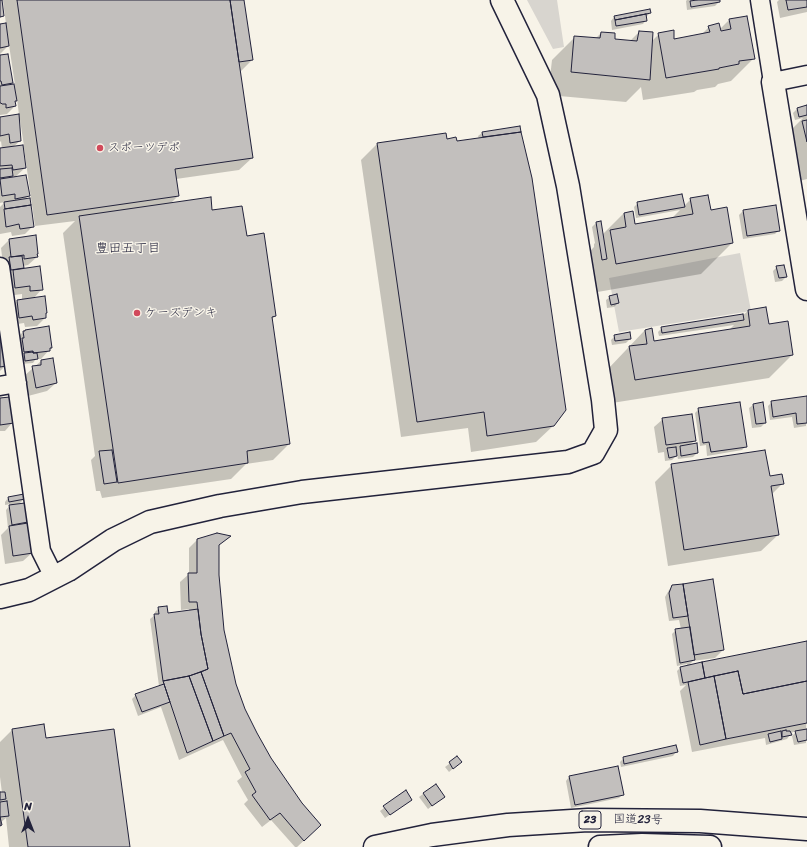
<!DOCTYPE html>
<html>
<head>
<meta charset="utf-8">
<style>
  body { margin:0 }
  #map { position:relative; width:807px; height:847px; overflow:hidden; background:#f7f3e8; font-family:Sriracha,sans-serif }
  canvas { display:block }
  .north { position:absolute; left:8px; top:799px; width:40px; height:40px; -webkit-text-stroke:3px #f7f3e8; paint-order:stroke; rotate:0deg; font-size:11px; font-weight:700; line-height:16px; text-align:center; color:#22223b }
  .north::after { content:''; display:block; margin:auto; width:14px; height:18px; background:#22223b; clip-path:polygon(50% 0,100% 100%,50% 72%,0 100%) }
</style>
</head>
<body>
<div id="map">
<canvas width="807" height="847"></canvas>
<div class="north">N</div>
</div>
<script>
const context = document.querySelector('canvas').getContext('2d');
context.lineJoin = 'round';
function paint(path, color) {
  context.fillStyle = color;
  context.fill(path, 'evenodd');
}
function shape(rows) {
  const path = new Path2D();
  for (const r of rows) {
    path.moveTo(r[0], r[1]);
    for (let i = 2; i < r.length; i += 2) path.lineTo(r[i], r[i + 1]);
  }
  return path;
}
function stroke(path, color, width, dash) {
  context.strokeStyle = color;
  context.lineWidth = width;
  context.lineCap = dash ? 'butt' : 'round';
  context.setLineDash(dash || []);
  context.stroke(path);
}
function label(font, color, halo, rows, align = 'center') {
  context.font = font + ' Sriracha,"Klee One",sans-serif';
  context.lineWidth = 3;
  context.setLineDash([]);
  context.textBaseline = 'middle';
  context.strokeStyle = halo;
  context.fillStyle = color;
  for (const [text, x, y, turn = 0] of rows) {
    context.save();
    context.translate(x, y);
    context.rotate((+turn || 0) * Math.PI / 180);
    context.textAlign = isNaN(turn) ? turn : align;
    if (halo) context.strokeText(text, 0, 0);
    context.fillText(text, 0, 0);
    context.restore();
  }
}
paint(shape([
  [527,0,557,0,564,47,553,49],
  [740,253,751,311,619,332,609,278]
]), '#d8d5cf');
paint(shape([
  [0,0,243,0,252,60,240,72,252,158,239,170,176,179,178,196,170,204,212,211,246,237,275,316,271,320,289,444,273,460,246,464,231,479,102,498,100,491,96,491,91,460,95,456,63,233,75,221,35,226,24,149,22,149,25,168,15,177,28,196,24,200,33,226,25,234,12,236,11,232,0,234,0,207,5,202,0,203,0,149,2,149,1,141,0,142,0,118,19,115,17,99,14,102,15,106,7,114,0,115,0,56,12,83,9,85,15,85,9,45,0,54,0,25,6,24,3,1,1,1,3,16,0,18],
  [18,120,20,120,24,146,13,147,20,141],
  [687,0,719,0,719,2,715,6,687,10,686,1],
  [779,0,807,0,807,12,780,18,777,2],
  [650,13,646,17,646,20,643,24,612,30,611,21,614,17],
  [729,20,754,58,731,81,718,84,715,87,697,90,694,92,643,100,641,87,626,102,548,95,552,60,575,37,595,39,601,33,614,34,614,40,630,41,639,32,652,41,659,34,674,40,701,35,709,27,720,29],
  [807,106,807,179,780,186,772,153,788,137,787,134,803,118,795,120,793,113,797,109],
  [519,127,531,178,553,426,536,442,471,452,468,428,401,437,361,160,377,144,446,140,456,142,479,139,478,136,482,133],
  [691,199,710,211,732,243,701,274,586,294,580,261,594,247,594,244,595,243,592,227,596,223,600,223,602,235,624,213,634,225,671,219,680,210,636,218,634,207,638,203,684,206],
  [775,206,779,230,775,234,743,239,739,215,743,211],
  [9,240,36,255,37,257,28,265,23,266,21,270,42,289,33,299,45,314,45,318,37,326,25,327,24,323,11,325,9,309,17,301,22,300,22,294,7,296,5,279,12,273,7,273,3,264,1,248],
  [777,267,786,277,782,281,775,282,773,271],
  [610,297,618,303,614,307,607,308,606,300],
  [766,308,768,325,792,355,769,378,612,403,607,370,645,330,651,329,654,343,728,331,734,325,659,336,658,332,662,328,742,316,748,311],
  [0,329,5,366,0,371],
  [25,330,51,348,41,359,36,359,33,363,21,364,15,340],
  [615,336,630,339,626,343,612,345,611,340],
  [52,359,56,383,47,391,28,396,24,376,41,361],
  [0,399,13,422,5,431,0,431],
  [807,401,806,426,794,428,792,417,770,420,768,406,772,402],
  [753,405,765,423,761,427,752,428,749,408],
  [699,409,746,446,742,450,707,456,706,445,700,446,695,413],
  [663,419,695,440,690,445,697,453,693,457,678,459,677,455,672,460,665,461,664,452,658,453,654,427],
  [672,465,769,477,782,484,771,495,778,535,761,551,668,566,655,482],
  [8,498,24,499,18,505,27,522,24,525,32,553,23,561,5,564,1,535,8,528,6,510,11,504,5,505,5,502],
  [229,536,218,546,218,575,223,630,230,665,244,709,256,734,312,833,297,847,295,847,271,820,262,827,244,804,248,800,237,781,242,777,223,740,179,760,161,707,138,716,132,699,136,695,159,686,150,619,155,615,155,612,159,608,167,614,189,611,189,609,181,610,180,582,189,574,189,548,197,540],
  [673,586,723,650,715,658,693,661,688,666,807,642,806,743,794,745,792,736,797,731,790,733,790,735,787,739,766,745,765,738,692,752,680,691,686,685,680,686,677,671,681,667,687,666,687,664,677,666,672,634,676,630,681,629,679,620,669,621,665,597,669,590],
  [12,730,45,739,129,847,9,847,6,818,0,823,0,826,0,793,2,793,0,777,0,742],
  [676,752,673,756,621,767,620,762,624,758],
  [457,758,456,766,449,772,445,767],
  [569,777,623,794,619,798,571,808,566,781],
  [435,785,440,800,428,809,419,797],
  [405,792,407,803,385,818,380,811]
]), '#0003');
const building = shape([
  [0,0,2,0,4,16,0,17,0,0],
  [17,0,230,0,253,158,175,169,179,196,47,215,17,0],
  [230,0,244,0,253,60,239,62,230,0],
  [697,0,720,0,720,2,691,7,690,1,697,0],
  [786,0,807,0,807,7,788,10,786,0],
  [650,9,651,13,615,20,614,16,650,9],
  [646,14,647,21,616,26,615,20,646,14],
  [747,16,755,59,739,61,739,64,719,68,719,69,666,78,658,33,674,30,674,39,710,32,708,26,719,23,721,31,731,29,729,19,747,16],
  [6,23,9,46,0,48,0,24,6,23],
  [639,31,653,32,650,80,571,72,574,36,600,38,601,32,615,33,615,39,637,41,639,31],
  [8,54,13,83,2,85,1,81,0,81,0,55,8,54],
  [14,84,17,101,15,101,16,106,6,108,6,104,2,104,1,103,0,103,0,86,14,84],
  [807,105,807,115,799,117,797,108,807,105],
  [19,114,21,141,10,143,9,134,0,136,0,117,19,114],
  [807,120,807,142,802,121,807,120],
  [520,126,521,132,483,137,482,132,520,126],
  [521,132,532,178,566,410,554,426,487,436,484,412,417,422,377,143,446,133,447,139,456,137,457,141,521,132],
  [23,145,26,168,13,170,12,165,0,166,0,148,23,145],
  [12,168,13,176,0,178,0,169,12,168],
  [26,175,30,196,15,199,15,194,2,196,0,179,26,175],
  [682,194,685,207,639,215,637,202,682,194],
  [708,195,711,210,727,207,733,243,616,264,610,230,626,227,624,213,633,211,635,224,693,214,690,198,708,195],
  [211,197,212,210,242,206,247,236,264,233,276,316,272,317,290,444,247,451,248,463,118,483,79,216,211,197],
  [30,198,31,205,5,209,4,202,30,198],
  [31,205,34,227,20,229,19,224,6,227,4,209,31,205],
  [776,205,780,231,747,236,743,210,776,205],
  [601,221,607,259,602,260,596,222,601,221],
  [36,235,38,254,37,254,38,257,24,259,24,255,11,257,9,239,36,235],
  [22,256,24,268,11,270,9,257,22,256],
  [784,265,787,277,779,278,776,266,784,265],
  [40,266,43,290,30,291,30,286,15,288,13,270,40,266],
  [617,294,619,303,611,305,609,296,617,294],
  [45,296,47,313,46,313,46,318,33,320,32,316,19,318,17,300,45,296],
  [766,307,769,324,788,321,793,355,635,380,629,346,647,344,645,330,652,328,654,341,750,326,748,310,766,307],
  [743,314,744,320,662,333,661,327,743,314],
  [49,326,52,348,50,348,50,351,33,353,33,351,24,352,22,338,24,338,23,331,25,331,25,330,49,326],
  [630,332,631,339,615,341,614,335,630,332],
  [4,341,6,366,0,367,0,342,4,341],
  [33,352,33,353,37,353,38,359,25,361,24,353,33,352],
  [53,358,57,383,36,388,32,366,41,365,41,360,53,358],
  [807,396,807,423,797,424,796,413,773,417,771,401,807,396],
  [10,397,14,423,0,425,0,398,10,397],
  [740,402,747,447,711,452,709,442,703,443,698,408,740,402],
  [763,402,766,423,756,424,753,404,763,402],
  [692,414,696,441,666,445,662,418,692,414],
  [697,443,698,453,681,456,680,446,697,443],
  [676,447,677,456,669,458,667,448,676,447],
  [112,450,117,482,104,484,99,451,112,450],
  [765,450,770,476,782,474,784,484,771,486,779,535,684,550,671,464,765,450],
  [24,494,25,499,9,502,8,497,24,494],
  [25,503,28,522,12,525,9,505,25,503],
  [28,523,33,553,13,556,9,526,28,523],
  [217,533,231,536,219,545,219,575,224,630,236,684,245,709,257,733,271,758,302,803,321,825,304,841,280,813,270,820,252,795,256,792,245,772,250,769,231,733,224,736,201,672,208,669,201,634,197,602,189,602,188,573,197,573,197,539,217,533],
  [713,579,724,650,694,655,683,584,713,579],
  [683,584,688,616,673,618,669,593,672,585,683,584],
  [167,606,168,613,198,609,201,634,208,669,189,676,163,681,154,614,159,614,158,607,167,606],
  [690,627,695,660,680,663,675,629,690,627],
  [807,641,807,681,743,694,738,671,705,678,702,662,807,641],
  [702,662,705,678,683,683,680,667,702,662],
  [738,671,743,694,807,681,807,723,726,739,714,676,738,671],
  [201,672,224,736,213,741,189,676,201,672],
  [189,676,213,741,187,753,163,681,189,676],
  [714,676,726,739,700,745,688,682,714,676],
  [164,684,170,702,142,712,135,694,164,684],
  [44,724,46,738,114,729,130,847,28,847,12,729,44,724],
  [807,729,807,740,798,742,795,731,807,729],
  [786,730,786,731,790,731,792,735,782,737,782,731,786,730],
  [781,731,782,739,770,742,768,734,781,731],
  [676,745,678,752,624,764,623,757,676,745],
  [457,756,462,762,453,769,449,762,457,756],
  [618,766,624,795,575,805,569,776,618,766],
  [436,784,445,797,432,806,423,793,436,784],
  [406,790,412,800,390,815,383,806,406,790],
  [0,792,5,792,6,799,0,800,0,792],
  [7,801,9,816,0,817,2,825,0,826,0,802,7,801]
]);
paint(building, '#c2bfbd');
stroke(building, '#22223b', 1);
const street = shape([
  [760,0,773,82,807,75],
  [0,267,41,551,54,577],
  [0,386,17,383]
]);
const secondary = shape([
  [773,82,807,289],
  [0,597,29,590,68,570,113,540,150,522,220,506,302,492,568,462,593,453,606,430,603,400,568,186,548,95,502,0]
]);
const highway = shape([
  [375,847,432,835,508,825,588,820,700,821,807,829],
  [600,847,642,845,710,847]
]);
stroke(street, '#22223b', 21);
stroke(secondary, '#22223b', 25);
stroke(highway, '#22223b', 25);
stroke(street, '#f7f3e8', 18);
stroke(secondary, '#f7f3e8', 22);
stroke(highway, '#f7f3e8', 22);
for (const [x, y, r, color] of [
  [100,148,4,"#d1495b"],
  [137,313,4,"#d1495b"]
]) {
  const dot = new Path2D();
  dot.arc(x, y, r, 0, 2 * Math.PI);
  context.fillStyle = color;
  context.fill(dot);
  stroke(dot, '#f7f3e8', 1.5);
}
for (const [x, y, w] of [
  [590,820,22]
]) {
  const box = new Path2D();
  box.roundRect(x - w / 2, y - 9, w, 18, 3);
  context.fillStyle = '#f7f3e8';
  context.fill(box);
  stroke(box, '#22223b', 1);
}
label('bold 11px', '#22223b', null, [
  ["23",590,820]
]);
label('12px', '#22223b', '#f7f3e8', [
  ["スポーツデポ",108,148],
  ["ケーズデンキ",145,313]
], 'left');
label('12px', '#22223b', '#f7f3e8', [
  ["国道23号",638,820,1]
]);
label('13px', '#22223b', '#f7f3e8', [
  ["豊田五丁目",128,249]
]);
</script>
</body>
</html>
